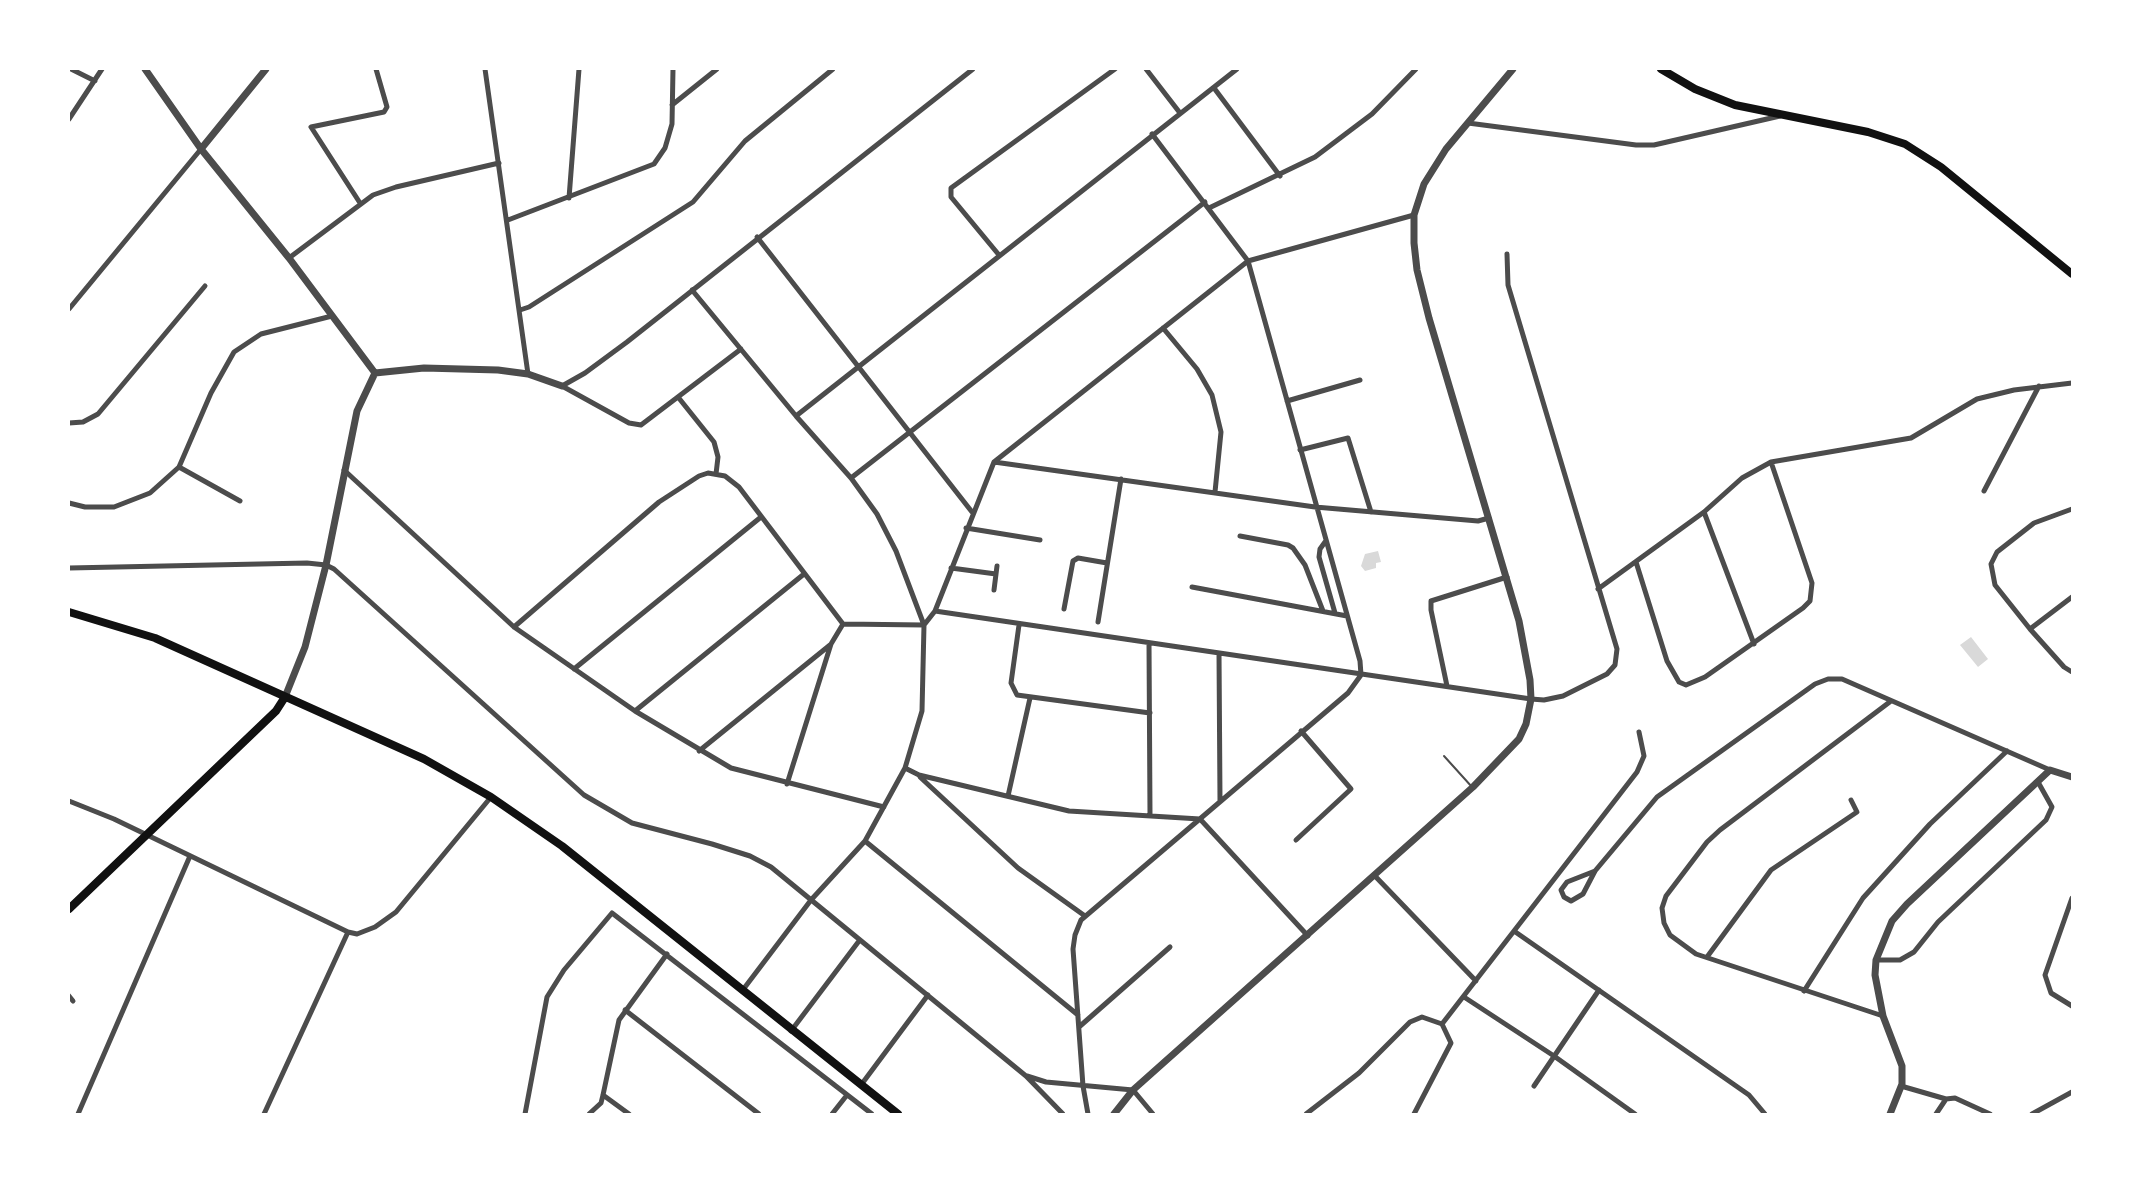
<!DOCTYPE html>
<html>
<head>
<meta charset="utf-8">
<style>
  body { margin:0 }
  #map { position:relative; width:2141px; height:1183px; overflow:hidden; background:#fff; font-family:Karla,sans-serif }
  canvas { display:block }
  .frame { position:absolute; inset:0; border:70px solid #fff; pointer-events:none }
</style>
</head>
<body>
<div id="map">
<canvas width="2141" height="1183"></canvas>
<div class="frame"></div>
</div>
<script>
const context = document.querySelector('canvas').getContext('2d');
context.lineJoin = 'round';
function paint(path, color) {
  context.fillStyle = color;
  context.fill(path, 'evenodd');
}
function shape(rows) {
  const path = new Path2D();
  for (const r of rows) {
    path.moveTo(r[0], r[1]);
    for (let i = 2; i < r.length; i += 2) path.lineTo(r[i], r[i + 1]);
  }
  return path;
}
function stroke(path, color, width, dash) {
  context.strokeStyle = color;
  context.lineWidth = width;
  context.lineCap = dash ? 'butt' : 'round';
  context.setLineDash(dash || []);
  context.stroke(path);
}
paint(shape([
  [1378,551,1381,562,1376,563,1376,568,1365,571,1361,566,1365,554],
  [1971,637,1988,659,1978,667,1960,645]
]), '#d9d9d9');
stroke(shape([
  [1444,756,1472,787]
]), '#4c4c4c', 2);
stroke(shape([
  [71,69,95,81],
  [485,69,528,374],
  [1146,69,1180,113],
  [1214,88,1280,176],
  [672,105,717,69],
  [69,119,102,69],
  [1468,123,1636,145,1654,145,1780,116],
  [569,198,579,69],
  [360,203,311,127,384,112,387,107,376,69],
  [1209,208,1315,157,1372,114,1416,69],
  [508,220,654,164,665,148,672,124,673,69],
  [757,237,972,512],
  [999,255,951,197,951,188,1115,69],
  [289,258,373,195,396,187,499,163],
  [692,290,796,416,851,478,877,514,896,551,924,625,922,711,905,768,865,841,811,900,742,991],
  [69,309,201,149],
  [520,310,529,307,693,202,745,141,833,69],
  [1163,328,1197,369,1212,395,1221,432,1215,492],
  [562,386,585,373,627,342,973,69],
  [562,386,629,423,641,425,741,349],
  [678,397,714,442,718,457,716,474],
  [1287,401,1360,380],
  [796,416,1237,69],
  [69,423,83,422,98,414,205,286],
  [1300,450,1348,438,1371,512],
  [994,462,1315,507,1478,521,1489,518],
  [179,467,240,501],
  [344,470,514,627,635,711,731,768,884,807],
  [851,478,1205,202],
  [1984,491,2039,386],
  [69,503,85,507,114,507,150,493,179,467,211,393,234,352,261,334,332,316],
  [2072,509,2034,523,1997,552,1991,564,1995,585,2030,629,2064,667,2072,672],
  [1704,512,1754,644],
  [966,528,1040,540],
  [1240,536,1288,545,1293,548,1305,565,1323,611],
  [1325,542,1320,549,1319,557,1335,613],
  [1636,562,1667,661,1679,682,1686,685,1705,677,1803,608,1810,601,1812,583,1771,462],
  [69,568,307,563,326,565,334,569,584,795,632,823,712,844,750,856,771,867,1026,1076,1063,1114],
  [951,568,996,574],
  [1192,587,1347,616],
  [1598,589,1704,512,1742,478,1771,462,1911,438,1977,399,2014,390,2072,383],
  [994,590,997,566],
  [1064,609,1073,561,1078,558,1107,563],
  [935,611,1531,699,1544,700,1563,696,1607,674,1615,665,1617,649,1508,285,1507,254],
  [1098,622,1121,479],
  [924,625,935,611,994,462,1248,261,1414,215],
  [1019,625,1011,683,1017,695,1150,713],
  [514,627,659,502,699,476,708,473,725,476,739,487,843,624,924,625],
  [2030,629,2072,597],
  [1149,643,1150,815],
  [1219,653,1220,801],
  [574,669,761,517],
  [1447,686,1431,610,1431,601,1507,577],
  [635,711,804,574],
  [699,751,830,645],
  [905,768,919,775,1069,811,1200,819,1308,936],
  [920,777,1018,868,1085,916],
  [787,784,831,644,843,624],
  [1008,796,1030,698],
  [69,801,114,819,348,932,357,934,375,927,396,912,491,797],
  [1296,840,1351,789,1301,731],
  [865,841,1078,1015],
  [1595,871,1567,882,1561,890,1564,897,1571,901,1583,894,1595,871,1657,797,1815,684,1828,679,1842,679,2050,770],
  [1374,875,1476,981],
  [2072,898,2045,975,2051,993,2072,1006],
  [1514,931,1749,1095,1765,1114],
  [1707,957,1771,870,1857,812,1851,800],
  [1876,960,1900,960,1914,952,1938,922,2046,820,2052,807,2038,782],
  [1804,991,1863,898,1930,824,2007,751],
  [69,996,73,1001],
  [1464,997,1554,1056,1635,1114],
  [625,1010,759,1114],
  [1883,1016,1696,954,1670,935,1664,923,1662,908,1666,896,1707,842,1720,830,1891,701],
  [1442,1024,1637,772,1644,756,1639,732],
  [1079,1027,1170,947],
  [791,1031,859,941],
  [1027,1076,1046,1082,1133,1090,1153,1114],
  [861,1085,928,995],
  [1534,1086,1599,990],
  [1901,1086,1946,1099,1936,1114],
  [603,1095,629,1114],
  [1946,1099,1955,1098,1990,1114],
  [78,1114,190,856],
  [264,1114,348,932],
  [525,1114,547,997,564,970,612,913,872,1114],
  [589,1114,601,1103,603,1095,619,1020,667,954],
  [832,1114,847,1095],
  [1088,1114,1083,1086,1073,949,1075,935,1081,920,1348,693,1361,675,1360,661,1248,261,1152,134],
  [1306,1114,1359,1073,1410,1022,1422,1017,1442,1024,1451,1043,1414,1114],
  [2032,1114,2072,1092]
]), '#4c4c4c', 5);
stroke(shape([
  [145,69,201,149,289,258,375,373],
  [201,149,266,69],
  [375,373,424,368,498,370,528,374,562,386],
  [285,697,305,647,326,565,357,411,375,373],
  [1114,1114,1133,1090,1473,787,1519,739,1526,724,1531,699,1530,680,1519,621,1429,318,1417,270,1414,243,1414,215,1424,184,1446,149,1513,69],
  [1890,1114,1902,1084,1902,1066,1883,1016,1875,975,1876,960,1892,921,1907,904,2050,770,2072,777]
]), '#4c4c4c', 7);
stroke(shape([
  [1661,69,1695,89,1735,105,1868,132,1905,144,1941,167,2072,274],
  [69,612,155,638,424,759,491,797,562,846,898,1114],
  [69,909,276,711,285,697]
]), '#111', 8);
</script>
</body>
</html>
